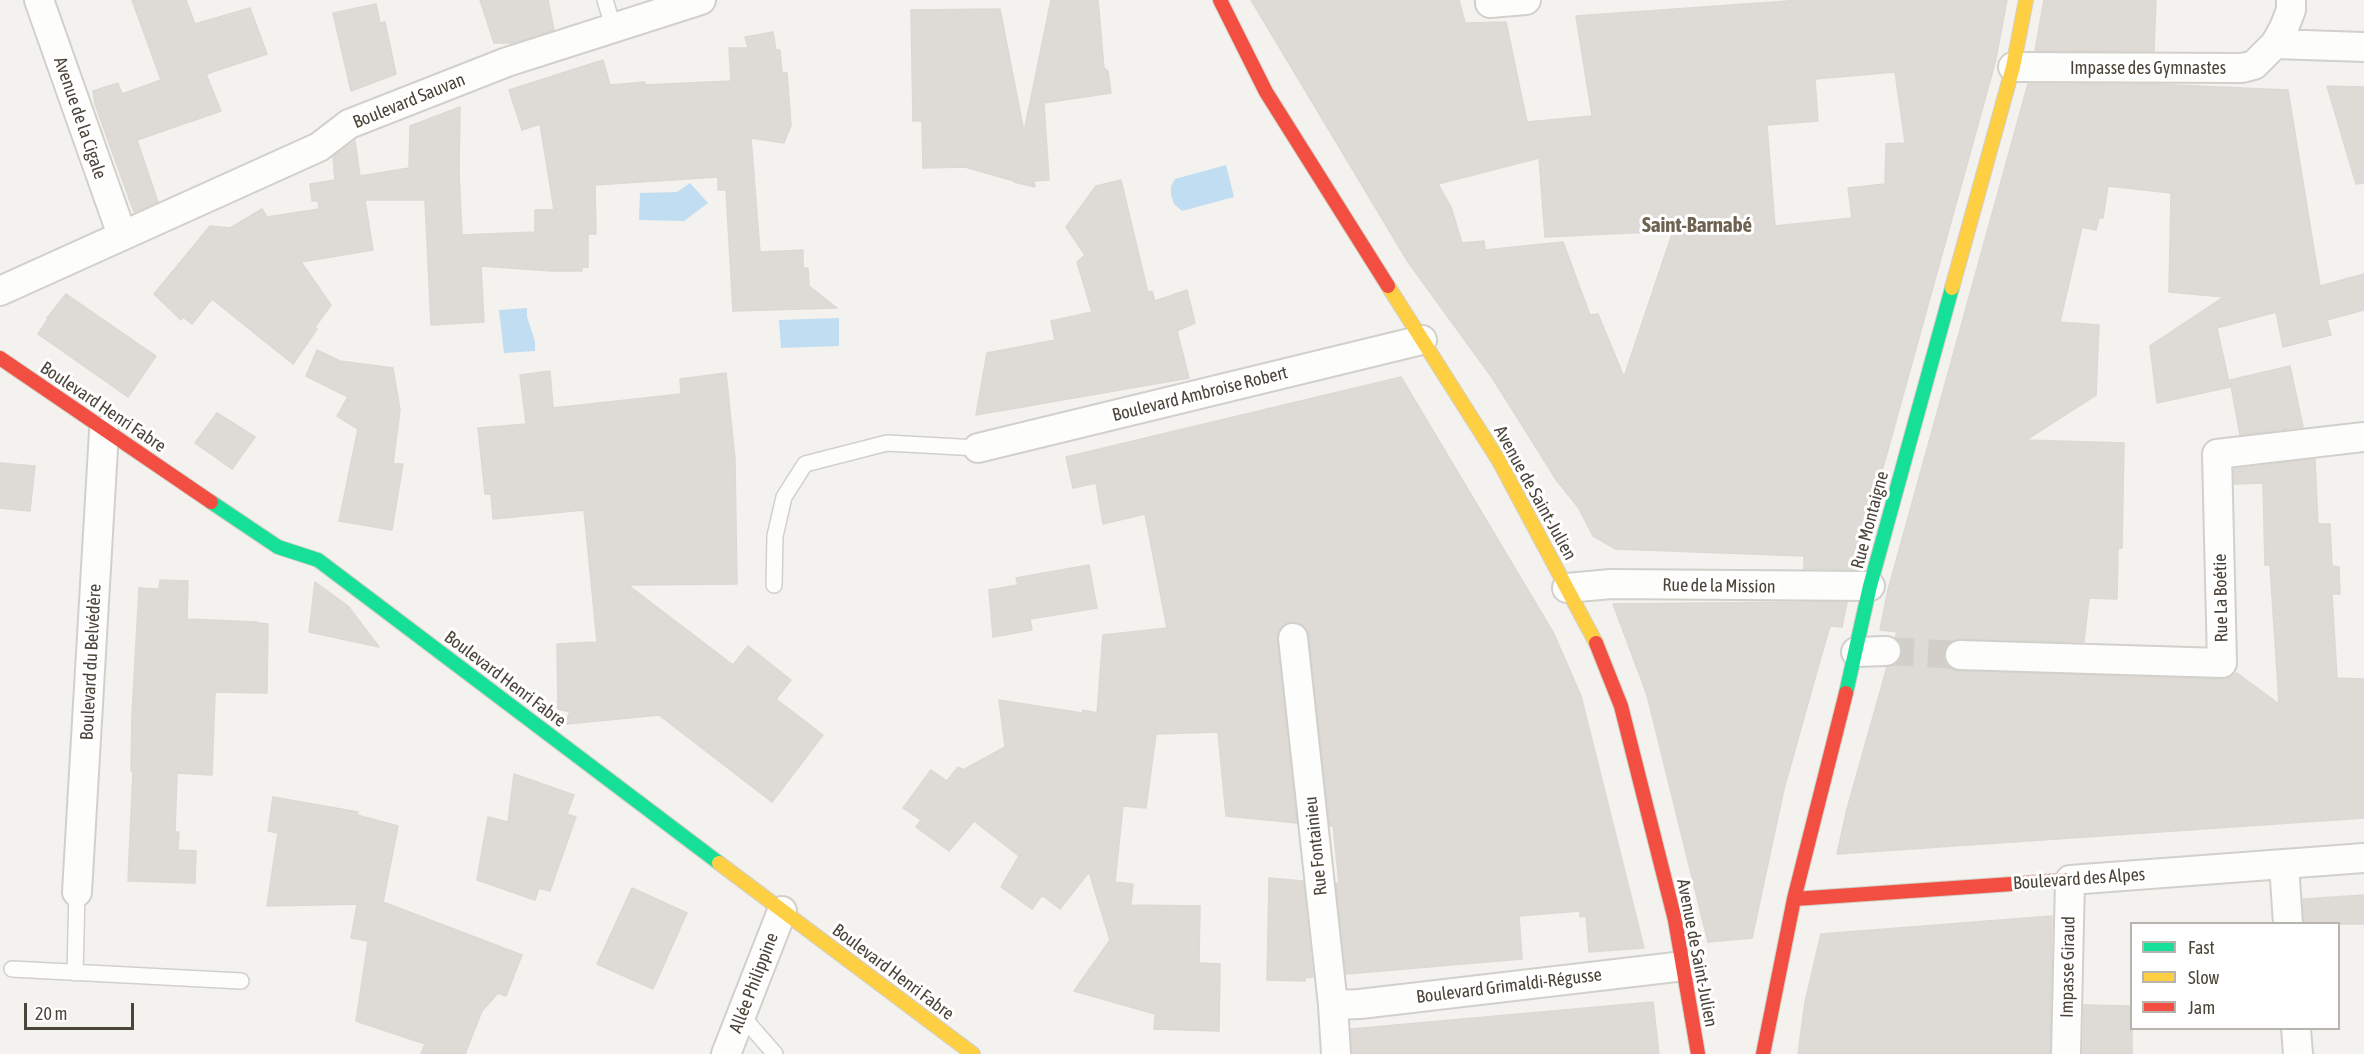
<!DOCTYPE html>
<html>
<head>
<meta charset="utf-8">
<style>
  body { margin:0 }
  #map { position:relative; width:2364px; height:1054px; overflow:hidden; background:#f4f2ee; font-family:"Asap Condensed",sans-serif }
  canvas { display:block }
  .legend { position:absolute; left:2130px; top:922px; width:210px; height:108px; box-sizing:border-box; background:#fff; border:2px solid #b7b4b0; margin:0; padding:8px 10px; list-style:none; font-size:18px; color:#4b4439 }
  .legend li { display:flex; align-items:center; gap:12px; height:30px }
  .legend b { width:30px; border:2px solid #b7b4b0 }
  .scale { position:absolute; left:24px; top:1003px; width:110px; height:27px; box-sizing:border-box; border:3px solid #4b4439; border-top:0; padding-left:8px; font-size:18px; line-height:21px; white-space:nowrap; color:#4b4439; -webkit-text-stroke:4px #fff; paint-order:stroke }
</style>
</head>
<body>
<div id="map">
<canvas width="2364" height="1054"></canvas>
<ul class="legend">
<li><b style="height:8px;background:#16e098"></b>Fast</li>
<li><b style="height:8px;background:#ffcf43"></b>Slow</li>
<li><b style="height:8px;background:#f24e42"></b>Jam</li>
</ul>
<div class="scale">20 m</div>
</div>
<script>
const context = document.querySelector('canvas').getContext('2d');
context.lineJoin = 'round';
function paint(path, color) {
  context.fillStyle = color;
  context.fill(path, 'evenodd');
}
function shape(rows) {
  const path = new Path2D();
  for (const r of rows) {
    path.moveTo(r[0], r[1]);
    for (let i = 2; i < r.length; i += 2) path.lineTo(r[i], r[i + 1]);
  }
  return path;
}
function stroke(path, color, width, dash) {
  context.strokeStyle = color;
  context.lineWidth = width;
  context.lineCap = dash ? 'butt' : 'round';
  context.setLineDash(dash || []);
  context.stroke(path);
}
function label(font, color, halo, rows, align = 'center') {
  context.font = font + ' "Asap Condensed",sans-serif';
  context.lineWidth = 6;
  context.setLineDash([]);
  context.textBaseline = 'middle';
  context.strokeStyle = halo;
  context.fillStyle = color;
  for (const [text, x, y, turn = 0] of rows) {
    context.save();
    context.translate(x, y);
    context.rotate((+turn || 0) * Math.PI / 180);
    context.textAlign = isNaN(turn) ? turn : align;
    if (halo) context.strokeText(text, 0, 0);
    context.fillText(text, 0, 0);
    context.restore();
  }
}
paint(shape([
  [1226,165,1234,197,1182,211,1174,204,1171,195,1171,186,1175,179],
  [690,183,708,203,684,221,639,220,640,193,677,192],
  [527,308,527,317,535,341,535,351,504,353,499,310],
  [839,318,839,346,781,348,779,320]
]), '#c0ddf1');
const building = shape([
  [132,0,186,0,195,24,250,8,267,54,206,74,221,111,137,140,158,202,134,212,95,104,93,91,118,83,122,94,161,80,132,0],
  [480,0,548,0,554,30,512,43,494,43,480,0],
  [1051,0,1098,0,1104,68,1108,71,1111,93,1044,103,1049,180,1034,181,1035,187,1014,182,1014,181,965,167,923,168,922,121,913,121,911,10,1000,9,1024,132,1051,0],
  [1251,0,1459,0,1465,23,1506,22,1527,122,1592,116,1576,16,1802,0,2007,0,1995,63,1855,569,1804,569,1804,556,1616,549,1593,536,1578,507,1557,481,1493,379,1408,262,1251,0],
  [1895,72,1905,143,1886,144,1885,184,1848,188,1852,218,1775,226,1767,125,1818,121,1815,79,1895,72],
  [1539,158,1545,237,1673,231,1624,377,1598,314,1590,315,1563,242,1485,250,1484,241,1462,243,1451,207,1438,184,1539,158],
  [2044,0,2156,0,2154,51,2035,51,2044,0],
  [376,4,380,23,385,22,396,74,351,91,333,13,376,4],
  [773,32,776,50,780,50,782,73,787,73,791,125,784,143,751,138,760,252,803,250,803,268,808,268,809,286,837,308,733,311,726,190,718,190,718,177,595,185,596,234,588,234,588,267,582,267,582,271,552,271,481,266,484,322,431,325,425,200,365,200,373,250,301,262,331,305,315,327,317,329,293,364,212,299,192,324,183,317,181,320,154,294,210,226,230,228,262,209,267,217,319,209,318,201,312,201,310,184,335,180,333,157,355,141,360,176,409,168,410,126,460,107,459,172,462,235,535,232,535,210,554,210,540,124,522,130,509,90,603,60,610,85,645,82,645,85,731,81,729,48,748,48,745,37,773,32],
  [2028,84,2152,84,2288,90,2320,286,2364,274,2364,310,2327,320,2331,335,2283,347,2276,312,2217,328,2230,387,2157,403,2150,346,2224,297,2169,292,2171,193,2108,186,2103,218,2099,218,2096,230,2082,227,2060,322,2099,325,2096,395,2026,440,2124,443,2122,548,2118,548,2117,599,2089,598,2084,642,1960,639,1952,641,1946,647,1944,654,1945,662,1951,669,1959,671,2222,679,2237,673,2279,704,2270,565,2265,565,2263,483,2234,484,2234,469,2315,459,2318,524,2330,524,2332,566,2339,567,2340,594,2332,594,2337,678,2364,679,2364,818,1837,854,1847,809,1887,667,1895,665,1901,658,1902,650,1900,643,1895,638,1897,632,1880,630,1888,590,2028,84],
  [2327,86,2364,87,2364,183,2356,184,2327,86],
  [1121,180,1148,293,1152,291,1155,301,1187,290,1195,323,1177,331,1189,378,976,415,987,353,1055,340,1051,321,1092,312,1077,262,1085,255,1066,227,1096,186,1121,180],
  [66,294,156,356,128,397,38,334,48,319,47,318,66,294],
  [317,350,340,361,393,368,400,410,393,464,403,464,392,530,339,521,358,429,337,416,348,397,306,376,317,350],
  [2290,366,2303,427,2240,435,2230,380,2290,366],
  [550,371,553,408,681,394,680,379,726,373,735,459,737,584,628,585,733,665,748,646,791,680,776,699,823,735,772,802,659,715,567,724,565,723,570,712,558,709,557,644,597,642,584,510,493,519,491,494,485,494,478,428,526,424,520,375,550,371],
  [1401,377,1554,634,1581,696,1644,948,1589,952,1586,916,1580,917,1580,911,1519,916,1522,959,1346,974,1336,883,1339,883,1333,826,1330,826,1309,636,1307,629,1300,623,1291,622,1284,624,1278,631,1277,640,1297,823,1226,816,1218,732,1156,734,1146,808,1123,806,1115,882,1133,884,1131,905,1200,906,1199,963,1220,964,1219,1031,1154,1029,1155,1014,1074,991,1110,940,1089,872,1060,909,1042,895,1032,909,1001,887,1019,856,974,821,949,851,916,827,921,820,903,808,931,770,947,781,958,767,963,770,1005,747,999,700,1082,713,1083,710,1097,713,1103,635,1167,628,1145,514,1103,524,1096,483,1073,488,1066,457,1401,377],
  [217,413,255,437,232,469,195,443,217,413],
  [0,463,35,466,30,511,0,508,0,463],
  [1089,565,1097,608,1030,619,1032,630,993,637,989,590,1018,585,1016,578,1089,565],
  [160,580,188,581,187,619,257,622,257,623,268,624,267,693,215,692,212,775,177,773,175,832,179,832,178,850,196,851,195,883,128,881,133,771,131,771,132,715,139,588,159,589,160,580],
  [315,582,348,606,379,647,309,632,315,582],
  [1803,602,1847,602,1842,627,1830,626,1819,664,1784,789,1752,938,1708,942,1647,695,1613,604,1803,602],
  [514,774,574,795,567,814,576,817,559,865,550,891,539,888,535,900,477,880,488,817,508,822,514,774],
  [273,797,358,812,357,815,398,826,383,902,522,955,506,996,498,993,482,1011,465,1054,421,1054,425,1044,356,1021,368,941,351,938,357,905,366,904,267,906,278,833,268,831,273,797],
  [1269,878,1303,881,1313,977,1305,978,1305,981,1267,980,1269,878],
  [632,888,687,913,653,989,597,964,632,888],
  [2364,895,2364,924,2304,924,2303,899,2364,895],
  [2052,916,2050,1054,1798,1054,1805,1002,1821,934,2052,916],
  [1653,1002,1659,1054,1352,1054,1351,1029,1653,1002],
  [2084,1005,2132,1006,2132,1054,2083,1054,2084,1005]
]);
paint(building, '#dedbd6');
stroke(building, '#dcd9d4', 1.5);
stroke(shape([
  [1886,651,1960,655]
]), '#d2cfca', 28, [28, 14]);
const lane = shape([
  [605,0,613,26],
  [774,585,775,536,784,497,805,464,887,443,978,448],
  [12,969,241,981],
  [75,973,77,892],
  [741,1015,775,1054]
]);
const street = shape([
  [39,0,122,235],
  [1490,0,1490,3,1526,0],
  [2275,44,2364,47],
  [2013,67,2242,68,2254,65,2275,44,2284,28,2291,10,2291,0],
  [0,291,319,147,349,124,507,62,701,0],
  [978,448,1422,340],
  [1567,588,1611,584,1870,586],
  [1293,638,1333,1005,1336,1054],
  [1856,652,1886,651],
  [1960,655,2222,663,2217,454,2364,437],
  [2284,864,2288,924],
  [77,892,104,431],
  [1333,1005,1360,1004,1684,966],
  [2296,1028,2298,1054],
  [726,1054,782,911],
  [2066,1054,2070,880,2364,858]
]);
const fast = shape([
  [211,502,278,547,318,560,719,863],
  [1846,693,1870,586,1952,288]
]);
const slow = shape([
  [1388,286,1499,461,1596,643],
  [1952,288,2013,67,2026,0],
  [719,863,973,1054]
]);
const jam = shape([
  [1220,0,1266,92,1388,286],
  [0,358,211,502],
  [1596,643,1621,706,1675,920,1698,1054],
  [1794,899,2070,880],
  [1763,1054,1794,899,1846,693]
]);
stroke(lane, '#d2d0cb', 18);
stroke(street, '#d2d0cb', 32);
stroke(fast, '#d3cfc5', 16);
stroke(slow, '#d3cfc5', 16);
stroke(jam, '#d3cfc5', 16);
stroke(lane, '#fdfdfc', 15);
stroke(street, '#fdfdfc', 28);
stroke(fast, '#16e098', 14);
stroke(slow, '#ffcf43', 14);
stroke(jam, '#f24e42', 14);
label('18px', '#4b4439', '#fff', [
  ["Impasse des Gymnastes",2148,68],
  ["Boulevard Sauvan",409,101,-22],
  ["Avenue de la Cigale",80,118,71],
  ["Boulevard Ambroise Robert",1200,394,-14],
  ["Boulevard Henri Fabre",103,407,34],
  ["Avenue de Saint-Julien",1535,493,61],
  ["Rue Montaigne",1870,520,-75],
  ["Rue de la Mission",1719,586,1],
  ["Rue La Boétie",2221,598,-91],
  ["Boulevard du Belvédère",91,662,-87],
  ["Boulevard Henri Fabre",505,679,37],
  ["Rue Fontainieu",1316,846,-96],
  ["Boulevard des Alpes",2079,879,-4],
  ["Avenue de Saint-Julien",1697,953,79],
  ["Impasse Giraud",2068,967,-89],
  ["Boulevard Henri Fabre",893,972,37],
  ["Allée Philippine",754,983,-69],
  ["Boulevard Grimaldi-Régusse",1509,986,-7]
]);
label('bold 21px', '#6e6250', '#fff', [
  ["Saint-Barnabé",1697,225]
]);
</script>
</body>
</html>
